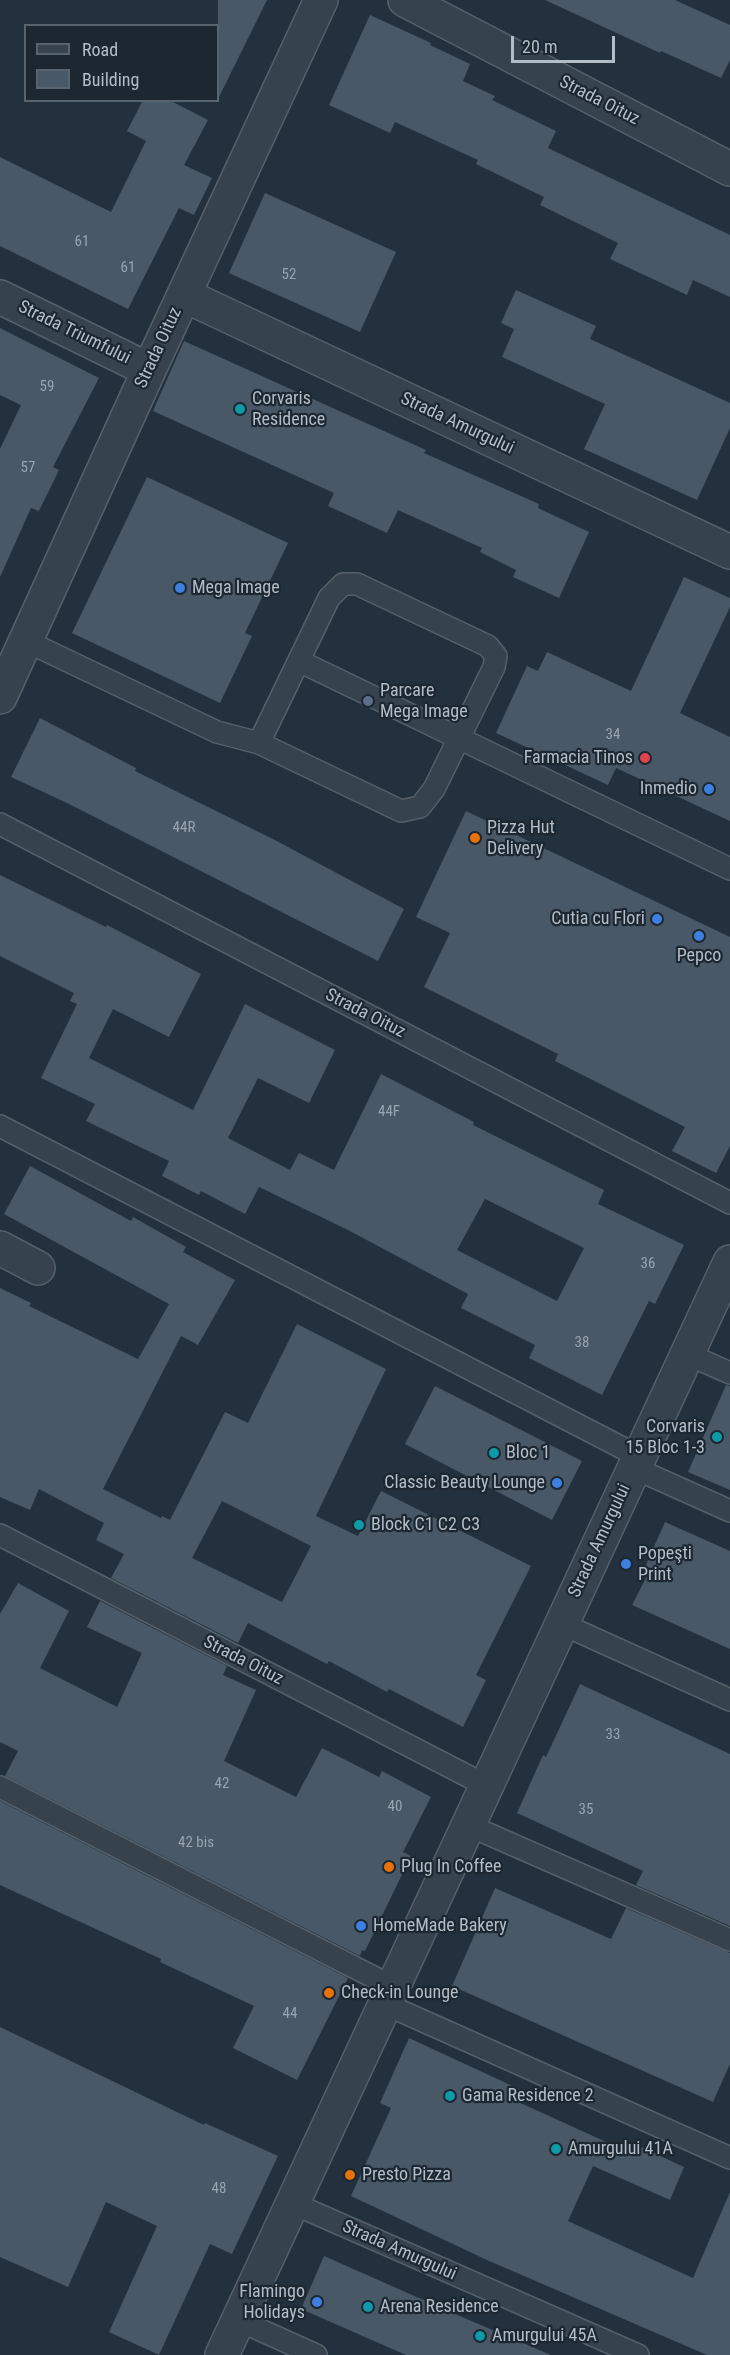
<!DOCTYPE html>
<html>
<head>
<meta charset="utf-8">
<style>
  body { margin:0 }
  #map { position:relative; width:730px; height:2355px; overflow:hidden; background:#22313d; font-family:"Roboto Condensed",sans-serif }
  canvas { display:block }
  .legend { position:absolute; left:24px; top:24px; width:195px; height:78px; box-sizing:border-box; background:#1c2732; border:2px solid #58636e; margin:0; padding:8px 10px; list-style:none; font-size:18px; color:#b2bdc8 }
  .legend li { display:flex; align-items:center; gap:12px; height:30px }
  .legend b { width:30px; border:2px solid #58636e }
  .scale { position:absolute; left:511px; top:36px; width:104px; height:27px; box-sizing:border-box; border:3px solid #b2bdc8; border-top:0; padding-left:8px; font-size:18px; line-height:21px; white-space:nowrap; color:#b2bdc8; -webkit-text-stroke:4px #1c2732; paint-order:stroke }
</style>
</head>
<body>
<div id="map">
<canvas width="730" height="2355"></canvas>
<ul class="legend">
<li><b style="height:8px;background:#36424d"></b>Road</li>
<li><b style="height:16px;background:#485866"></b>Building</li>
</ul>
<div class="scale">20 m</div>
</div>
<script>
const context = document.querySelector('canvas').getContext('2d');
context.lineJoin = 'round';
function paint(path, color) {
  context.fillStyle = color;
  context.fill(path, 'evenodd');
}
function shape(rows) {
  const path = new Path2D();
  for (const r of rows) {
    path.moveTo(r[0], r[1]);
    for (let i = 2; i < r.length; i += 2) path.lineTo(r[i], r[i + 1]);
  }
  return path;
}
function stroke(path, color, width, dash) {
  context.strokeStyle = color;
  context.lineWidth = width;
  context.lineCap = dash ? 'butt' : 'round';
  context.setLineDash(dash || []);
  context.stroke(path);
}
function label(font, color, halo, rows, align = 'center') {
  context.font = font + ' "Roboto Condensed",sans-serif';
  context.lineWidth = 4.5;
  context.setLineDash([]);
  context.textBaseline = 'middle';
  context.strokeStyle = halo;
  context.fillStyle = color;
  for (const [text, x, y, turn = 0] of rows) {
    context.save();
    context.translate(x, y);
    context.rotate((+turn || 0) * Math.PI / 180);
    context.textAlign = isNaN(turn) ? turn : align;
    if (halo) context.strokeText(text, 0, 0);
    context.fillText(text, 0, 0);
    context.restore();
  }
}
paint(shape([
  [218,0,267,0,218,99],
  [545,0,675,0,730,25,730,60,721,78,661,51,660,53],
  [370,15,431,43,430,45,470,64,463,81,495,96,492,100,556,131,548,148,730,235,730,297,693,280,687,295,610,259,618,243,540,205,544,197,476,164,478,160,395,122,390,133,329,105],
  [143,100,169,100,208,120,184,165,212,178,194,215,179,208,128,309,0,246,0,157,111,212,146,141,127,131],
  [265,193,396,252,360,332,229,273],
  [516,290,596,326,590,339,730,403,730,428,697,500,584,449,605,404,502,357,514,329,501,323],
  [0,328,99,378,53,467,59,470,39,511,31,508,0,577,0,449,21,405,0,395],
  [184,341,426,450,424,453,539,504,538,508,589,532,559,598,513,577,516,570,480,552,482,548,398,510,387,533,328,506,334,493,153,411],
  [147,477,288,543,245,633,252,636,220,703,72,633],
  [684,577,730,598,730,607,680,713,730,737,730,821,616,768,608,785,496,733,527,666,538,671,547,652,631,691],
  [40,718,136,768,135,771,273,839,404,909,378,961,67,803,11,777],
  [466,811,730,937,730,1146,716,1173,672,1151,685,1127,555,1061,558,1054,424,987,450,933,416,917],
  [0,875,106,927,107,925,201,974,169,1037,113,1009,89,1058,193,1110,245,1004,335,1050,309,1103,258,1078,228,1138,290,1170,299,1153,334,1170,381,1074,474,1122,473,1125,604,1190,598,1204,684,1245,655,1304,649,1301,602,1395,529,1358,535,1345,461,1308,468,1294,348,1230,259,1187,245,1214,201,1191,199,1195,162,1176,169,1161,86,1121,95,1104,41,1078,77,1004,70,1001,74,993,0,956],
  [485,1199,584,1248,557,1301,457,1250],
  [30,1166,131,1221,133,1217,186,1247,183,1252,235,1280,198,1345,181,1336,103,1489,161,1518,162,1516,170,1520,225,1412,248,1423,297,1324,386,1369,316,1516,358,1536,381,1491,531,1566,476,1675,486,1680,463,1727,389,1689,387,1692,329,1661,327,1664,248,1623,238,1643,111,1578,124,1554,96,1540,104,1523,39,1489,30,1510,0,1497,0,1288,31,1303,29,1306,138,1359,169,1304,4,1214],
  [222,1501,311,1546,282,1602,192,1558],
  [726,1385,730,1386,730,1490,688,1472],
  [435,1386,582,1461,552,1520,405,1444],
  [665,1522,730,1551,730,1649,632,1605,650,1570,645,1567],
  [18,1583,69,1611,40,1668,117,1707,142,1653,87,1627,100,1601,227,1666,223,1675,256,1690,224,1761,296,1797,322,1748,379,1777,382,1771,431,1797,403,1852,411,1856,365,1951,362,1950,360,1956,5,1776,18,1751,0,1742,0,1614],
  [580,1684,730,1754,730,1926,636,1885,643,1871,517,1813,543,1755,546,1757],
  [0,1801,348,1978,297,2080,233,2048,254,2006,160,1962,161,1959,0,1885],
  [495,1888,611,1939,626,1908,730,1953,730,2064,713,2102,452,1986],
  [0,2027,204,2125,205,2123,278,2156,232,2254,210,2244,159,2355,109,2332,157,2226,106,2202,68,2287,0,2257],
  [409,2038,519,2089,514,2100,637,2156,641,2147,684,2167,670,2200,593,2166,568,2221,693,2278,730,2192,730,2355,707,2355,487,2260,351,2196,391,2108,380,2103],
  [324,2256,462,2317,551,2355,406,2355,301,2309]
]), '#485866');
const service = shape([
  [343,584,357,584,488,646,496,656,494,667,434,789,420,807,401,811,259,743,329,598,343,584],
  [26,641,217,732,259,743],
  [299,661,730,869],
  [0,824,730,1203],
  [0,1126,640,1457],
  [687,1354,730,1373],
  [634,1468,730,1511],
  [0,1535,487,1786],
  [562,1624,730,1700],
  [0,1787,393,1987],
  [468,1825,730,1940],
  [385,2004,730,2158],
  [292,2203,638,2355],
  [238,2320,316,2355]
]);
const minor = shape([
  [405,0,730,169],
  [184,295,730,552],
  [0,297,149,370],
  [0,697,149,370,321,0],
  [0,1248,38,1268]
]);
const tertiary = shape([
  [222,2355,730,1262]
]);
stroke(service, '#55606b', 24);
stroke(minor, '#55606b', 36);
stroke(tertiary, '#55606b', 36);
stroke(service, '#36424d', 21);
stroke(minor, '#36424d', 33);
stroke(tertiary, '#36424d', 33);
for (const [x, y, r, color] of [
  [240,409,6,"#0f9aa8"],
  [180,588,6,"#3f7fe0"],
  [368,701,6,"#5c6f8a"],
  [645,758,6,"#e0444e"],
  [709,789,6,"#3f7fe0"],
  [475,838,6,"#e8710a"],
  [657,919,6,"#3f7fe0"],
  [699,936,6,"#3f7fe0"],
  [717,1437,6,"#0f9aa8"],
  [494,1453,6,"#0f9aa8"],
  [557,1483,6,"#3f7fe0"],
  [359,1525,6,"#0f9aa8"],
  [626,1564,6,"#3f7fe0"],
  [389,1867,6,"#e8710a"],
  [361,1926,6,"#3f7fe0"],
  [329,1993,6,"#e8710a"],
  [450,2096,6,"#0f9aa8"],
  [556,2149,6,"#0f9aa8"],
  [350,2175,6,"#e8710a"],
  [317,2302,6,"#3f7fe0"],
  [368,2307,6,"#0f9aa8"],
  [480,2336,6,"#0f9aa8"]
]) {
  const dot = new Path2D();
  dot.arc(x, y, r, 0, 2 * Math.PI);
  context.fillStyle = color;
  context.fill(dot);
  stroke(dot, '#1c2732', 2);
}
label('15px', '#98a4b0', null, [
  ["61",82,242],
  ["61",128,268],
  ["52",289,275],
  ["59",47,387],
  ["57",28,468],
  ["34",613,735],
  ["44R",184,828],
  ["44F",389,1112],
  ["36",648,1264],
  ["38",582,1343],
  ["33",613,1735],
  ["42",222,1784],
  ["40",395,1807],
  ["35",586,1810],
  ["42 bis",196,1843],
  ["44",290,2014],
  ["48",219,2189]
]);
label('18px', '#b2bdc8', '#1c2732', [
  ["Strada Oituz",599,101,27],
  ["Strada Triumfului",74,333,26],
  ["Strada Oituz",159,348,-65],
  ["Strada Amurgului",457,424,25],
  ["Strada Oituz",365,1014,27],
  ["Strada Amurgului",600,1541,-65],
  ["Strada Oituz",243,1661,27],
  ["Strada Amurgului",399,2251,24]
]);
label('18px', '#b2bdc8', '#1c2732', [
  ["Corvaris",252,399],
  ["Residence",252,420],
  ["Mega Image",192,588],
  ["Parcare",380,691],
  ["Mega Image",380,712],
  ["Farmacia Tinos",633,758,"right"],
  ["Inmedio",697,789,"right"],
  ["Pizza Hut",487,828],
  ["Delivery",487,849],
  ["Cutia cu Flori",645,919,"right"],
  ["Pepco",699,956,"center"],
  ["Corvaris",705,1427,"right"],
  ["15 Bloc 1-3",705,1448,"right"],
  ["Bloc 1",506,1453],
  ["Classic Beauty Lounge",545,1483,"right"],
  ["Block C1 C2 C3",371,1525],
  ["Popeşti",638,1554],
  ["Print",638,1575],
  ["Plug In Coffee",401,1867],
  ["HomeMade Bakery",373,1926],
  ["Check-in Lounge",341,1993],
  ["Gama Residence 2",462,2096],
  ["Amurgului 41A",568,2149],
  ["Presto Pizza",362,2175],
  ["Flamingo",305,2292,"right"],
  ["Holidays",305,2313,"right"],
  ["Arena Residence",380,2307],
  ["Amurgului 45A",492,2336]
], 'left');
</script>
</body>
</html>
